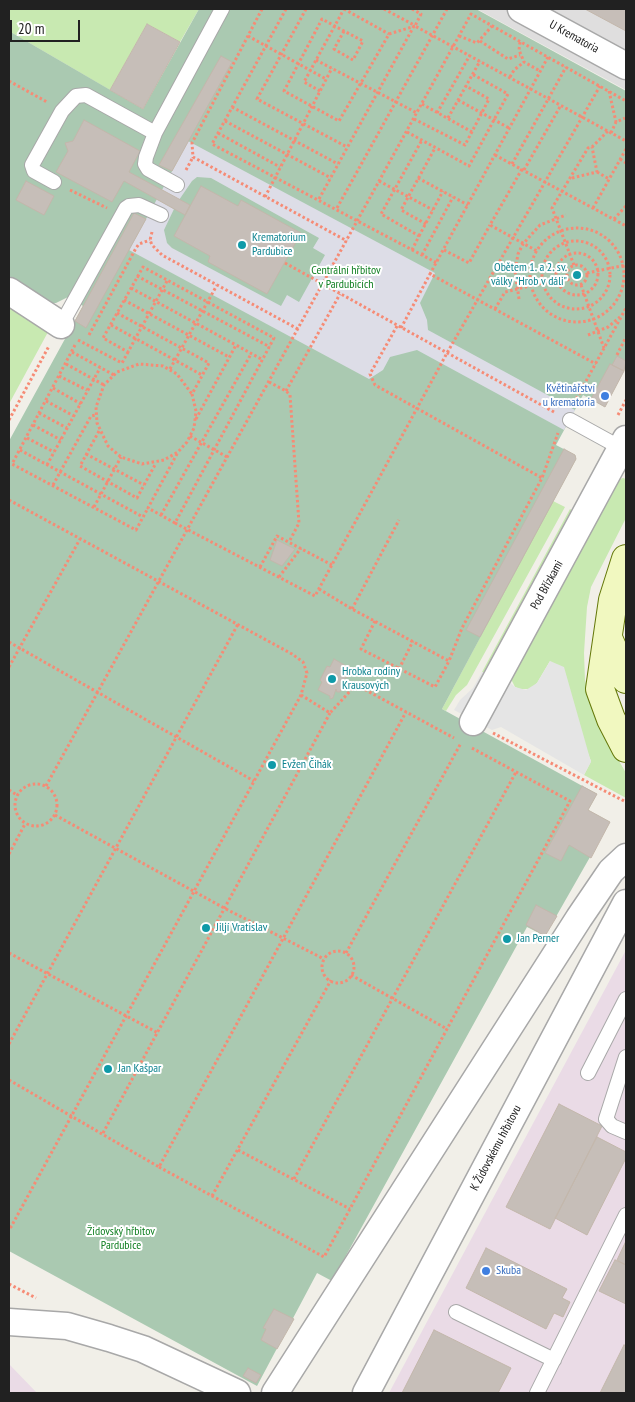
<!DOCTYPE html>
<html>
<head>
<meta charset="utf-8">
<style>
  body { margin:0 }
  #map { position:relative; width:635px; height:1402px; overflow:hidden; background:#f1efe8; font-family:"PT Sans Narrow",sans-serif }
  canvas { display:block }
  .frame { position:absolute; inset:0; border:10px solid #212121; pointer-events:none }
  .scale { position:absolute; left:10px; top:20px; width:70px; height:22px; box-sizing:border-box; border:2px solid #212121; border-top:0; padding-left:6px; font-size:15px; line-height:18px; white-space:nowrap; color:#212121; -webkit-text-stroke:4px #fff; paint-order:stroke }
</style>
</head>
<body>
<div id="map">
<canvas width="635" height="1402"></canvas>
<div class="frame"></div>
<div class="scale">20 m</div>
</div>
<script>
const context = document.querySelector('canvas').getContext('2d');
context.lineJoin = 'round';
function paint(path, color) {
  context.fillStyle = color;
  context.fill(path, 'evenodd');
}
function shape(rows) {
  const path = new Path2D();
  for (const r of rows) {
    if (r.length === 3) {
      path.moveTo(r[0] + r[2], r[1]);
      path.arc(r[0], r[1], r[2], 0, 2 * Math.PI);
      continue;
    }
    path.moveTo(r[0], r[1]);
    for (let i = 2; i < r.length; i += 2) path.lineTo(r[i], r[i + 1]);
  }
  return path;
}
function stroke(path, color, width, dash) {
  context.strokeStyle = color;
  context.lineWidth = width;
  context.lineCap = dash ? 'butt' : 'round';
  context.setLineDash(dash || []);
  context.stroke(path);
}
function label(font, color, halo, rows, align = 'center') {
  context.font = font + ' "PT Sans Narrow",sans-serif';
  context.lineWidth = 4;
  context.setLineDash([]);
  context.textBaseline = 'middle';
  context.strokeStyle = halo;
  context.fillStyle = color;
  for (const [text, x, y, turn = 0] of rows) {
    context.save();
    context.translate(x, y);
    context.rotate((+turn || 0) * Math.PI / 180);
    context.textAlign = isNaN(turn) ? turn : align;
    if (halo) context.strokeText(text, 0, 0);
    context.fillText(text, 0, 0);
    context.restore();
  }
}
paint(shape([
  [477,9,626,9,626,90]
]), '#dfdede');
paint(shape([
  [626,950,626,1393,389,1393,492,1200],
  [9,1364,37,1393,9,1393]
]), '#eadbe6');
paint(shape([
  [9,9,199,9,180,42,147,24,110,90,9,31],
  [9,307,48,332,9,404],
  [623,478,626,479,626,518,591,587,587,607,584,653,585,680,597,723,626,773,626,798,584,775,591,761,550,661,537,683,531,689,520,689,515,687,511,679,616,480],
  [553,501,565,507,467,685,456,695,446,711,442,709],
  [570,509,576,513,489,673,482,672]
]), '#c8e9b1');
paint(shape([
  [199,9,476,9,626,91,626,367,605,407,583,395,556,445,575,455,576,459,442,709,597,794,588,810,610,822,545,936,527,927,332,1281,317,1273,257,1386,9,1251,9,441,83,306,68,297,56,303,51,303,9,276,9,31,143,109]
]), '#aac9b1');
paint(shape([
  [550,661,564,667,591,762,584,775,501,727,492,730,454,710,460,700,473,688,482,672,499,673,515,687,526,690,537,683]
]), '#e5e5e5');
paint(shape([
  [188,141,435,273,420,303,427,320,428,330,575,410,564,430,417,350,390,357,383,370,369,379,129,250,157,199,174,209,164,230,167,243,172,248,281,306,287,295,299,302,325,255,313,248,319,238,211,178,197,177,192,181,179,200,162,190]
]), '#dddde7');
const building = shape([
  [585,9,626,9,626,31,585,9],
  [147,24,180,42,143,109,110,90,147,24],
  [221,56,232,62,172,171,159,165,221,56],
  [84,120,140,151,129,172,190,205,185,215,124,181,112,202,56,172,68,151,65,143,73,141,84,120],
  [26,181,54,196,44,215,16,200,26,181],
  [201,186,238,206,241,200,301,233,267,294,208,262,210,256,174,236,201,186],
  [134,213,146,219,86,328,75,321,134,213],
  [617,356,626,361,624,371,612,365,617,356],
  [610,364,624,371,605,407,591,399,610,364],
  [564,449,575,455,576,459,480,637,466,630,564,449],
  [277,540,295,549,282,566,270,560,277,540],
  [334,659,346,666,349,665,350,668,344,675,347,674,348,677,345,678,340,692,337,692,336,689,333,698,330,699,330,696,318,690,322,682,320,680,327,666,330,667,334,659],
  [582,786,597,794,588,810,610,822,591,858,569,845,561,861,545,853,582,786],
  [536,905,557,916,545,936,526,925,536,905],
  [559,1104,602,1126,550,1229,506,1207,559,1104],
  [597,1137,626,1152,626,1158,587,1235,555,1218,597,1137],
  [626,1241,626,1265,617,1260,626,1241],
  [486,1248,567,1289,562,1298,570,1302,563,1317,554,1313,546,1329,466,1288,486,1248],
  [615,1260,626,1265,626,1304,599,1291,615,1260],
  [274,1309,294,1319,277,1349,261,1340,266,1329,263,1328,274,1309],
  [434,1330,511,1368,498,1393,402,1393,434,1330],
  [624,1345,626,1346,626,1393,600,1393,624,1345],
  [248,1368,261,1375,256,1383,243,1376,248,1368]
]);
paint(building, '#c6beb8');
stroke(building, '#c3b7ab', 1);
const lane = shape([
  [54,182,34,171,32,165,62,111,76,96,86,95,155,133],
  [177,185,148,169,145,164,146,157,155,133,222,9],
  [61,325,126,208,129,206,139,205,161,215],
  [570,420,621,448],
  [626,1057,606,1119,612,1126,626,1132],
  [588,1073,626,999],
  [456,1312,554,1360],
  [537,1393,626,1215]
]);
const street = shape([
  [521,9,626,66],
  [9,291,61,325],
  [473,722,626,439],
  [9,1322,67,1326,109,1338,143,1349,237,1393],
  [275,1393,579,918,611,871,626,857],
  [366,1393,626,903]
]);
const secondary = shape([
  [626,559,613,600,600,689,611,719,626,748],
  [608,638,626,679]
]);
stroke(lane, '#a8a8a8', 16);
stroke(street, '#a8a8a8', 29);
stroke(secondary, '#647809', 30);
stroke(shape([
  [262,9,192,143,193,157,347,241],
  [286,9,212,144,437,263],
  [306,9,257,99,347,147],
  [344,9,389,34],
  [384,9,414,25],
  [412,9,421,14,415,26,626,141],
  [344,31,334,49,353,60,363,41,344,31,322,19,284,91,339,121,389,34,415,26],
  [248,36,326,79],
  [459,36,477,43,492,26],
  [480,41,508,59,520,55],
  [520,42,519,50,524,62,540,71],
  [548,57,430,274,596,364],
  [316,60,417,113],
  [510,77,514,70,524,62],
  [9,81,47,102],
  [320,91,304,82,344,9],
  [609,91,616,122],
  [458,100,509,128],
  [422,104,472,132],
  [232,107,338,164],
  [437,113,470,55],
  [448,118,480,61],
  [414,119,465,145,489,99,466,86],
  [225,121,331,178],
  [407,132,469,166,508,94,472,74],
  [218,133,280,167],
  [611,133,616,122,625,118],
  [495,155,626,226],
  [620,159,626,163],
  [512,164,566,67],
  [522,169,490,225,537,251],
  [186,170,193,157],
  [524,170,561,105],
  [597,172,609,179],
  [418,178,468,205],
  [572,178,597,172,592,147],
  [379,181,433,210],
  [70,190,107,208],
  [265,197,332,68],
  [319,199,414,26],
  [337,208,447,9],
  [593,208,626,149],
  [614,219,626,206],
  [426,224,401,210,435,148],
  [577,275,47],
  [152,232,150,240,152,245,162,255,298,329],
  [419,236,443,191],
  [576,275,34],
  [412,250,419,236,381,214,422,140],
  [444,250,469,263,490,225],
  [577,274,21],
  [422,255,453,197],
  [285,263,554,412],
  [577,275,10],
  [574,265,552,208,588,148,592,147,608,131],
  [587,273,626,265],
  [137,276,270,347],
  [167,281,128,352,103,338,143,267,274,338,175,523,148,508,178,452],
  [581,285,604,348],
  [131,288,236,345],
  [519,299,515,271,518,254,523,244,540,225,566,215],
  [124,300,229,357],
  [495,309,505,292,567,277],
  [117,313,209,363,192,394,196,411,194,428,187,442,178,452,164,460,142,464,121,457,108,446,97,423,96,407,104,385,117,372,139,364,163,366,177,374,192,394],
  [111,325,202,375],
  [397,326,370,374,375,385,542,478],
  [401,328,430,274],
  [89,335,136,248,139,244,150,240],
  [588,335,608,327,620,317],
  [78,340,122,363,128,352],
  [75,345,12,464,136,530,148,508],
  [72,352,114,375],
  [617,355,626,337],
  [66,364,104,385],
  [170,369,217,285],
  [59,376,87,390],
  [269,382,286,391,290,395,299,523,289,542],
  [53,388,81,404],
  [286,391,340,294],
  [46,401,74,416],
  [574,403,626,308],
  [39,413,67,428],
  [618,415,626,400],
  [196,419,236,345,263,360],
  [9,420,49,346],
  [33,425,61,440],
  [99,431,80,466,137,498,156,463],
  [190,436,227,457],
  [27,438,54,452],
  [20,450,143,517],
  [86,454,144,485],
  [47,465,100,368],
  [53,485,91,416,96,415],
  [9,500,292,654,303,662,307,673,301,695,11,1227,9,1226],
  [94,507,121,457],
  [161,515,251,354],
  [175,523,315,596,447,353,600,86],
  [260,567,277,536,332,565],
  [279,577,301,548],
  [319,589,352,609,449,661,462,628,542,478,558,433],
  [352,609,399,520],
  [375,621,361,649,435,687,449,661],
  [9,642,254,781],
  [9,667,80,539],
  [399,669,413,641],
  [301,695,330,713,352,689,362,688,454,738],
  [493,733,626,802],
  [36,805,21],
  [46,786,471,14,626,101],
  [9,790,17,795],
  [55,815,226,909,324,959],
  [9,854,25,824],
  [338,967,16],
  [9,953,158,1033],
  [346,953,461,743],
  [351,975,447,1029],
  [9,1044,238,624],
  [9,1080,159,1167,406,712],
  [103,1133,330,713],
  [238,1150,350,1209],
  [159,1167,324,1257,570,801,470,747],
  [294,1179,516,772],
  [212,1196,331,980],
  [9,1284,36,1298]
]), '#f68b75', 3, [2.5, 2.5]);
stroke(lane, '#fff', 14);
stroke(street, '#fff', 26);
stroke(secondary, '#f1f8c0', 28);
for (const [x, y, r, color] of [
  [242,245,5,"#0f9aa8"],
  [577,275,5,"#0f9aa8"],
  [605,396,5,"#3f7fe0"],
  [332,679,5,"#0f9aa8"],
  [272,765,5,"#0f9aa8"],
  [206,928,5,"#0f9aa8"],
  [507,939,5,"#0f9aa8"],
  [108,1069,5,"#0f9aa8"],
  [486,1271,5,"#3f7fe0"]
]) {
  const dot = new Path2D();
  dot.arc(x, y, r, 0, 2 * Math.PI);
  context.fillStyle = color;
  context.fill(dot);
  stroke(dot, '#fff', 2);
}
label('12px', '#212121', '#fff', [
  ["U Krematoria",574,37,29],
  ["Pod Břízkami",547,585,-61],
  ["K Židovskému hřbitovu",496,1148,-62]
]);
label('12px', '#0d838f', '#fff', [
  ["Krematorium",252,238],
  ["Pardubice",252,252],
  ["Obětem 1. a 2. sv.",567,268,"right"],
  ["války \"Hrob v dáli\"",567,282,"right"],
  ["Hrobka rodiny",342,672],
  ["Krausových",342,686],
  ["Evžen Čihák",282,765],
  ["Jiljí Vratislav",216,928],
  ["Jan Perner",517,939],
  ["Jan Kašpar",118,1069]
], 'left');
label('12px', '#107f21', '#fff', [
  ["Centrální hřbitov",346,271],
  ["v Pardubicích",346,285],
  ["Židovský hřbitov",121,1232],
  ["Pardubice",121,1246]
]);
label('12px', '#366cbe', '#fff', [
  ["Květinářství",595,389],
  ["u krematoria",595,403],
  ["Skuba",496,1271,"left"]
], 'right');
</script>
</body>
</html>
